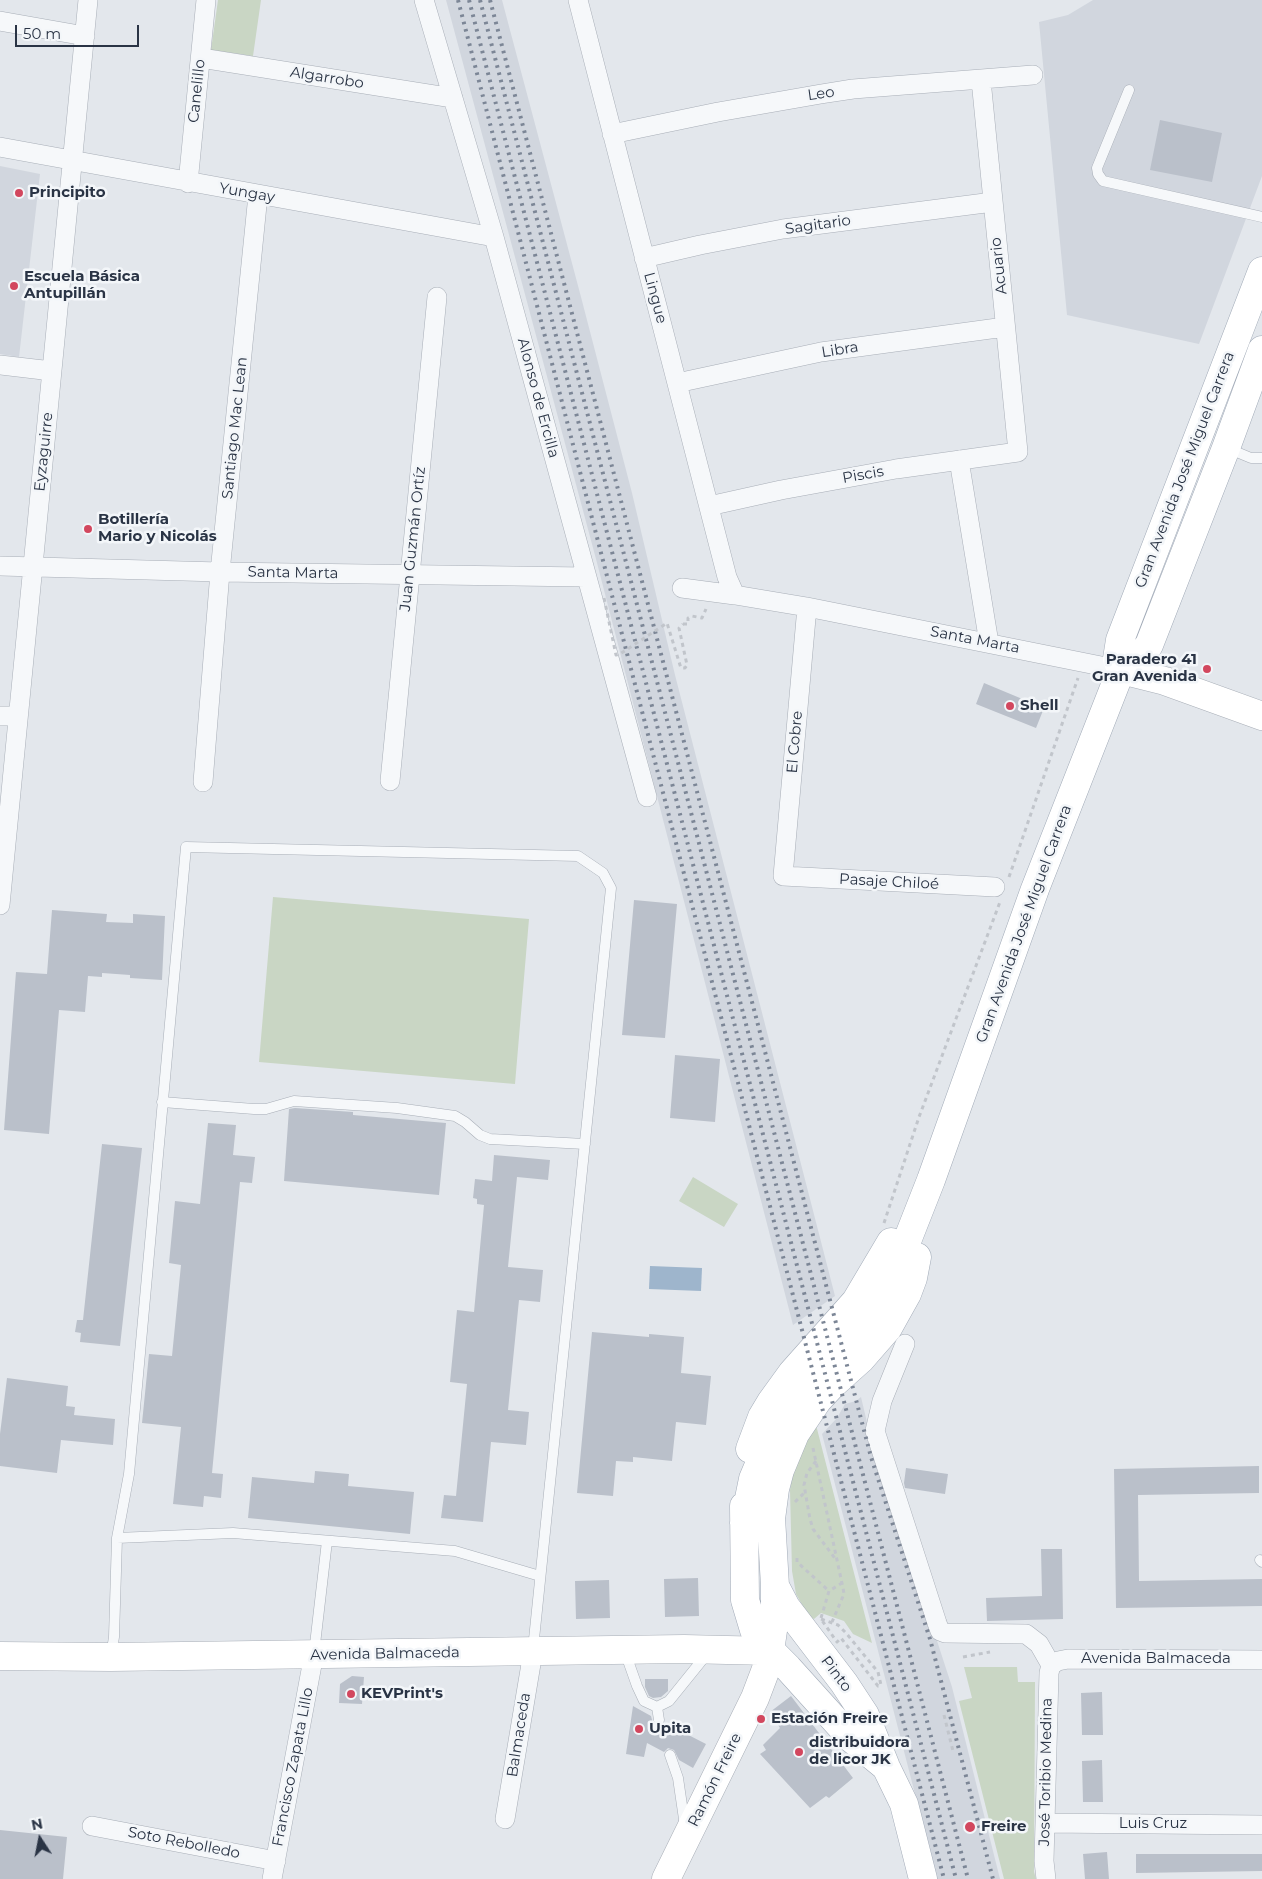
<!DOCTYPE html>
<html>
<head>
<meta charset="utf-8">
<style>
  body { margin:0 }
  #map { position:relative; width:1262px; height:1879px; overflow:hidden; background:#e3e7ec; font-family:Montserrat,sans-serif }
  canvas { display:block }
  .north { position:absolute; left:15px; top:1814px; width:50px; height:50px; -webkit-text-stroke:4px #f3f6f9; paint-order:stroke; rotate:349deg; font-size:14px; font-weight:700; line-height:20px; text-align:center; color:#2a3445 }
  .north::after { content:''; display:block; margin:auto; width:18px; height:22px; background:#2a3445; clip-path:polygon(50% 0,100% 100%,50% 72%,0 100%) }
  .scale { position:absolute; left:15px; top:25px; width:124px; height:22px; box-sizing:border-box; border:2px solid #2a3445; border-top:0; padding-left:6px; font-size:15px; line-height:18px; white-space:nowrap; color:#2a3445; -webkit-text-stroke:4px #f3f6f9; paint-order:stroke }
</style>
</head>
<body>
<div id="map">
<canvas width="1262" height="1879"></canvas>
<div class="north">N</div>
<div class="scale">50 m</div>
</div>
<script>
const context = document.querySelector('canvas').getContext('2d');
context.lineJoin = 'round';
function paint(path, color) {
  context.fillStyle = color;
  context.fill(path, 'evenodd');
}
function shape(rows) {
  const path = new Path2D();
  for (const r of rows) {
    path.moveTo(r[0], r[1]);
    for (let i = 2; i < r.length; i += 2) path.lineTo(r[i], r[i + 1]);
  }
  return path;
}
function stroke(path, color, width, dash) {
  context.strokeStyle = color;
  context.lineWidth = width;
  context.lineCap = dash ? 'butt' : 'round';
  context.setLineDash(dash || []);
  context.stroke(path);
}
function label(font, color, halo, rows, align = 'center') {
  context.font = font + ' Montserrat,sans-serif';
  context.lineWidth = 5;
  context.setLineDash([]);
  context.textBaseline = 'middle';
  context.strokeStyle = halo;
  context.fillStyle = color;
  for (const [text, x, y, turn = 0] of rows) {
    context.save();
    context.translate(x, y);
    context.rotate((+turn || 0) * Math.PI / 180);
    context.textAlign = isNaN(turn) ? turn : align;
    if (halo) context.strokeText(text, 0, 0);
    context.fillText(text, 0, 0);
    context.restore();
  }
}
paint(shape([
  [446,0,502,0,581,297,632,493,675,675,835,1296,793,1325,596,559],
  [1093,0,1262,0,1262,176,1199,344,1067,315,1039,22,1068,15],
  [0,166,40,174,19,357,0,354],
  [861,1397,869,1431,952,1687,1000,1879,937,1879,822,1434,837,1418,845,1404,856,1401]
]), '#d1d6de');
paint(shape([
  [218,0,261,0,253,56,211,50],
  [273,897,529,919,515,1084,259,1062],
  [693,1177,738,1204,724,1227,679,1201],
  [815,1421,872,1643,853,1634,844,1621,821,1613,814,1619,809,1617,796,1594,792,1571,790,1490,793,1470],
  [964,1667,1017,1667,1018,1682,1035,1682,1034,1872,1036,1879,1004,1879,959,1701,972,1698]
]), '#c9d6c4');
paint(shape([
  [650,1266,702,1268,701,1291,649,1289]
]), '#9eb5cc');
paint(shape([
  [1160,120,1222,133,1212,182,1150,170],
  [984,683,1044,708,1036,728,976,704],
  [634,900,677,904,665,1038,622,1035],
  [52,910,107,914,106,922,133,923,133,914,165,916,162,980,130,978,130,975,102,973,102,977,88,976,85,1012,59,1010,49,1134,4,1130,16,972,47,974],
  [675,1055,720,1059,715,1122,670,1118],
  [295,1108,353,1112,353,1115,446,1123,439,1195,284,1181,289,1109],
  [208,1123,236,1125,233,1155,255,1157,252,1183,240,1182,212,1473,223,1474,221,1498,204,1496,203,1507,173,1504,181,1427,142,1423,149,1354,172,1356,181,1265,169,1263,175,1201,200,1204],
  [102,1144,142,1148,120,1346,80,1342,81,1333,75,1332,77,1320,83,1320],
  [494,1155,550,1160,548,1180,517,1177,508,1267,543,1270,540,1302,519,1300,508,1410,529,1412,526,1445,491,1442,483,1522,441,1518,444,1495,456,1496,467,1384,450,1382,457,1310,474,1312,484,1205,477,1204,477,1199,473,1198,475,1179,492,1181],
  [592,1332,649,1337,649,1334,684,1337,681,1373,711,1376,706,1425,676,1422,672,1461,633,1457,633,1462,616,1461,613,1496,577,1493],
  [7,1378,68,1386,66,1406,75,1407,74,1415,115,1419,113,1445,61,1440,57,1473,0,1466,0,1434],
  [1259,1466,1259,1493,1138,1495,1139,1581,1262,1579,1262,1606,1116,1608,1114,1469],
  [906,1468,948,1474,945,1494,905,1488,904,1483],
  [315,1471,349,1474,348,1486,414,1492,410,1534,248,1518,252,1477,314,1483],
  [1041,1549,1062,1549,1063,1619,987,1621,986,1598,1042,1596],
  [698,1578,699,1616,665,1617,664,1579],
  [609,1580,610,1618,576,1619,575,1581],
  [352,1676,364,1677,362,1704,339,1703,340,1684],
  [645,1679,668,1679,668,1691,661,1697,653,1698,649,1696,645,1687],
  [1102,1692,1103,1735,1082,1735,1081,1693],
  [791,1696,853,1778,829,1798,826,1796,810,1808,760,1754,766,1750,763,1745,780,1728,770,1712],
  [633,1706,651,1716,653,1724,656,1726,661,1727,665,1723,706,1744,693,1768,679,1760,674,1750,668,1748,664,1752,647,1743,644,1757,626,1754],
  [1102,1760,1103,1802,1083,1802,1082,1761],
  [0,1830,67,1837,63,1879,0,1879],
  [1107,1852,1109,1879,1085,1879,1083,1854],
  [1136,1854,1262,1854,1262,1871,1136,1873]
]), '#bac0ca');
const lane = shape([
  [1129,90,1097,168,1098,174,1103,181,1262,217],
  [1227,448,1251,458,1262,458],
  [162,1102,254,1109,266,1109,294,1101,397,1108,455,1116,465,1122,480,1135,490,1139,585,1144],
  [117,1538,233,1533,455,1551,540,1576],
  [1260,1560,1262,1562],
  [625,1652,637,1686,644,1701,657,1707,659,1720],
  [314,1653,327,1541],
  [111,1656,114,1637,117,1538,129,1474,186,847,578,856,603,873,611,888,533,1649],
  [657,1707,669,1701,707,1654],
  [670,1755,678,1778,685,1826]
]);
const street = shape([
  [424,0,494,237,647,797],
  [578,0,727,577,735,595],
  [0,21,85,36],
  [201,58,453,98],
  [612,134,718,112,821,94,853,89,1033,75],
  [0,147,494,237],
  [188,183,206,0],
  [644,258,700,245,783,229,993,202],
  [0,365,52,371],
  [677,383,821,352,1005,327],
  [959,460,989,643],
  [709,506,781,490,896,469,1018,452,981,80],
  [0,566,220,572,586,577],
  [682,588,735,595,807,607,1121,670],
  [807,607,783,876,995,887],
  [0,716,18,716],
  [390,781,437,297],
  [203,782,220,572,258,195],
  [0,905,88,0],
  [905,1344,882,1401,875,1431,937,1623,940,1631,945,1633,1026,1634,1039,1644,1051,1665],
  [1051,1665,1058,1661,1068,1659,1262,1660],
  [505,1819,533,1652],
  [1045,1823,1262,1825],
  [92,1826,276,1861],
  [272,1879,314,1654],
  [1046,1879,1044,1861,1045,1823,1049,1673,1051,1665]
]);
const secondary = shape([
  [1121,670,1165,681,1262,716],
  [0,1656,111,1657,684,1649,770,1651,766,1669,755,1698,666,1879]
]);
const primary = shape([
  [1121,670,1117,659,1120,640,1262,271],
  [750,1449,762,1417,771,1402,792,1373,856,1301,891,1242],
  [770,1500,775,1586,775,1617,770,1651],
  [744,1506,745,1600,754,1630,761,1641,788,1668,852,1739,886,1767],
  [771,1519,775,1489,780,1470,795,1434,818,1400,832,1385,861,1359,888,1328,907,1294,913,1278,917,1257],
  [744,1523,753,1479,767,1446,777,1429,806,1389,842,1351,869,1319,887,1290,894,1274,931,1180,1035,889,1121,670,1139,657,1149,645,1226,448,1262,350],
  [775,1586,786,1607,844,1683,865,1715,886,1767,904,1804,923,1879]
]);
stroke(lane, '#a8aeb7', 11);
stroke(street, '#a8aeb7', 20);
stroke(secondary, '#a8aeb7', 29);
stroke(primary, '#a2abb8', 29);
stroke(shape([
  [683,624,688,624,688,618,692,616,702,618,706,609],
  [1009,877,1078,678],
  [884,1223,919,1117,1000,902],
  [813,1448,843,1588,844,1594,832,1622],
  [816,1461,807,1473,804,1485,810,1519,813,1529,837,1561],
  [795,1502,804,1493],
  [797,1558,797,1562,829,1591],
  [821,1618,829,1591,842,1583],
  [821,1619,838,1625,846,1633,878,1672,881,1685,878,1686,841,1638,837,1642,821,1619],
  [963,1657,990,1652],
  [944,1715,953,1751]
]), '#c1c5cb', 3, [4, 4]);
stroke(lane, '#f6f8fa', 10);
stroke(street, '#f6f8fa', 19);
stroke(secondary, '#fff', 28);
stroke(primary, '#fff', 28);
stroke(shape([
  [458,0,944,1879],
  [469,0,956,1879],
  [480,0,968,1879],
  [490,0,871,1457,930,1639,993,1879]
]), '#7c8696', 4, [2.5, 5]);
stroke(shape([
  [604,598,616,655,620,654,667,623,680,665,681,668,685,668,687,665,679,628,683,624]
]), '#c1c5cb', 3, [4, 4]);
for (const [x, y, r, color] of [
  [19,193,5,"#d2475e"],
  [14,286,5,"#d2475e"],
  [88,529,5,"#d2475e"],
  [1207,669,5,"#d2475e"],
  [1010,706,5,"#d2475e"],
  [351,1694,5,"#d2475e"],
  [761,1719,5,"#d2475e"],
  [639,1729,5,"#d2475e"],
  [799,1752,5,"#d2475e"],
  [970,1827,6,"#d2475e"]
]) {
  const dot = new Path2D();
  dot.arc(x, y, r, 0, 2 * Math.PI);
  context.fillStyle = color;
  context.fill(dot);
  stroke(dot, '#f3f6f9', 2);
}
label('15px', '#2a3445', '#f3f6f9', [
  ["Algarrobo",327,78,9],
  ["Canelillo",197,91,-84],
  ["Leo",821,94,-8],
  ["Yungay",247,193,10],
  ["Sagitario",818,225,-8],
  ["Acuario",999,266,-96],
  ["Lingue",655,298,75],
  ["Libra",840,350,-9],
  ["Alonso de Ercilla",538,398,75],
  ["Santiago Mac Lean",235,428,-84],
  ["Eyzaguirre",44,452,-84],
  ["Gran Avenida José Miguel Carrera",1185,470,-69],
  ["Piscis",863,475,-10],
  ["Juan Guzmán Ortíz",413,539,-84],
  ["Santa Marta",293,573,1],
  ["Santa Marta",975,640,11],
  ["El Cobre",795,742,-85],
  ["Pasaje Chiloé",889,882,3],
  ["Gran Avenida José Miguel Carrera",1024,924,-70],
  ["Avenida Balmaceda",385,1654,-1],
  ["Avenida Balmaceda",1156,1659],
  ["Pinto",836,1674,53],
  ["Balmaceda",519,1735,-81],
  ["Francisco Zapata Lillo",293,1767,-79],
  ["José Toribio Medina",1046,1772,-89],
  ["Ramón Freire",715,1780,-64],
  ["Luis Cruz",1153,1824],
  ["Soto Rebolledo",184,1843,11]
]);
label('bold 15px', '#2a3445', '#f3f6f9', [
  ["Principito",29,193],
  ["Escuela Básica",24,277],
  ["Antupillán",24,294],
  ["Botillería",98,520],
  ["Mario y Nicolás",98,537],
  ["Paradero 41",1197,660,"right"],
  ["Gran Avenida",1197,677,"right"],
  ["Shell",1020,706],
  ["KEVPrint's",361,1694],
  ["Estación Freire",771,1719],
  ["Upita",649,1729],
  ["distribuidora",809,1743],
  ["de licor JK",809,1760],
  ["Freire",981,1827]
], 'left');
</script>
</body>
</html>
